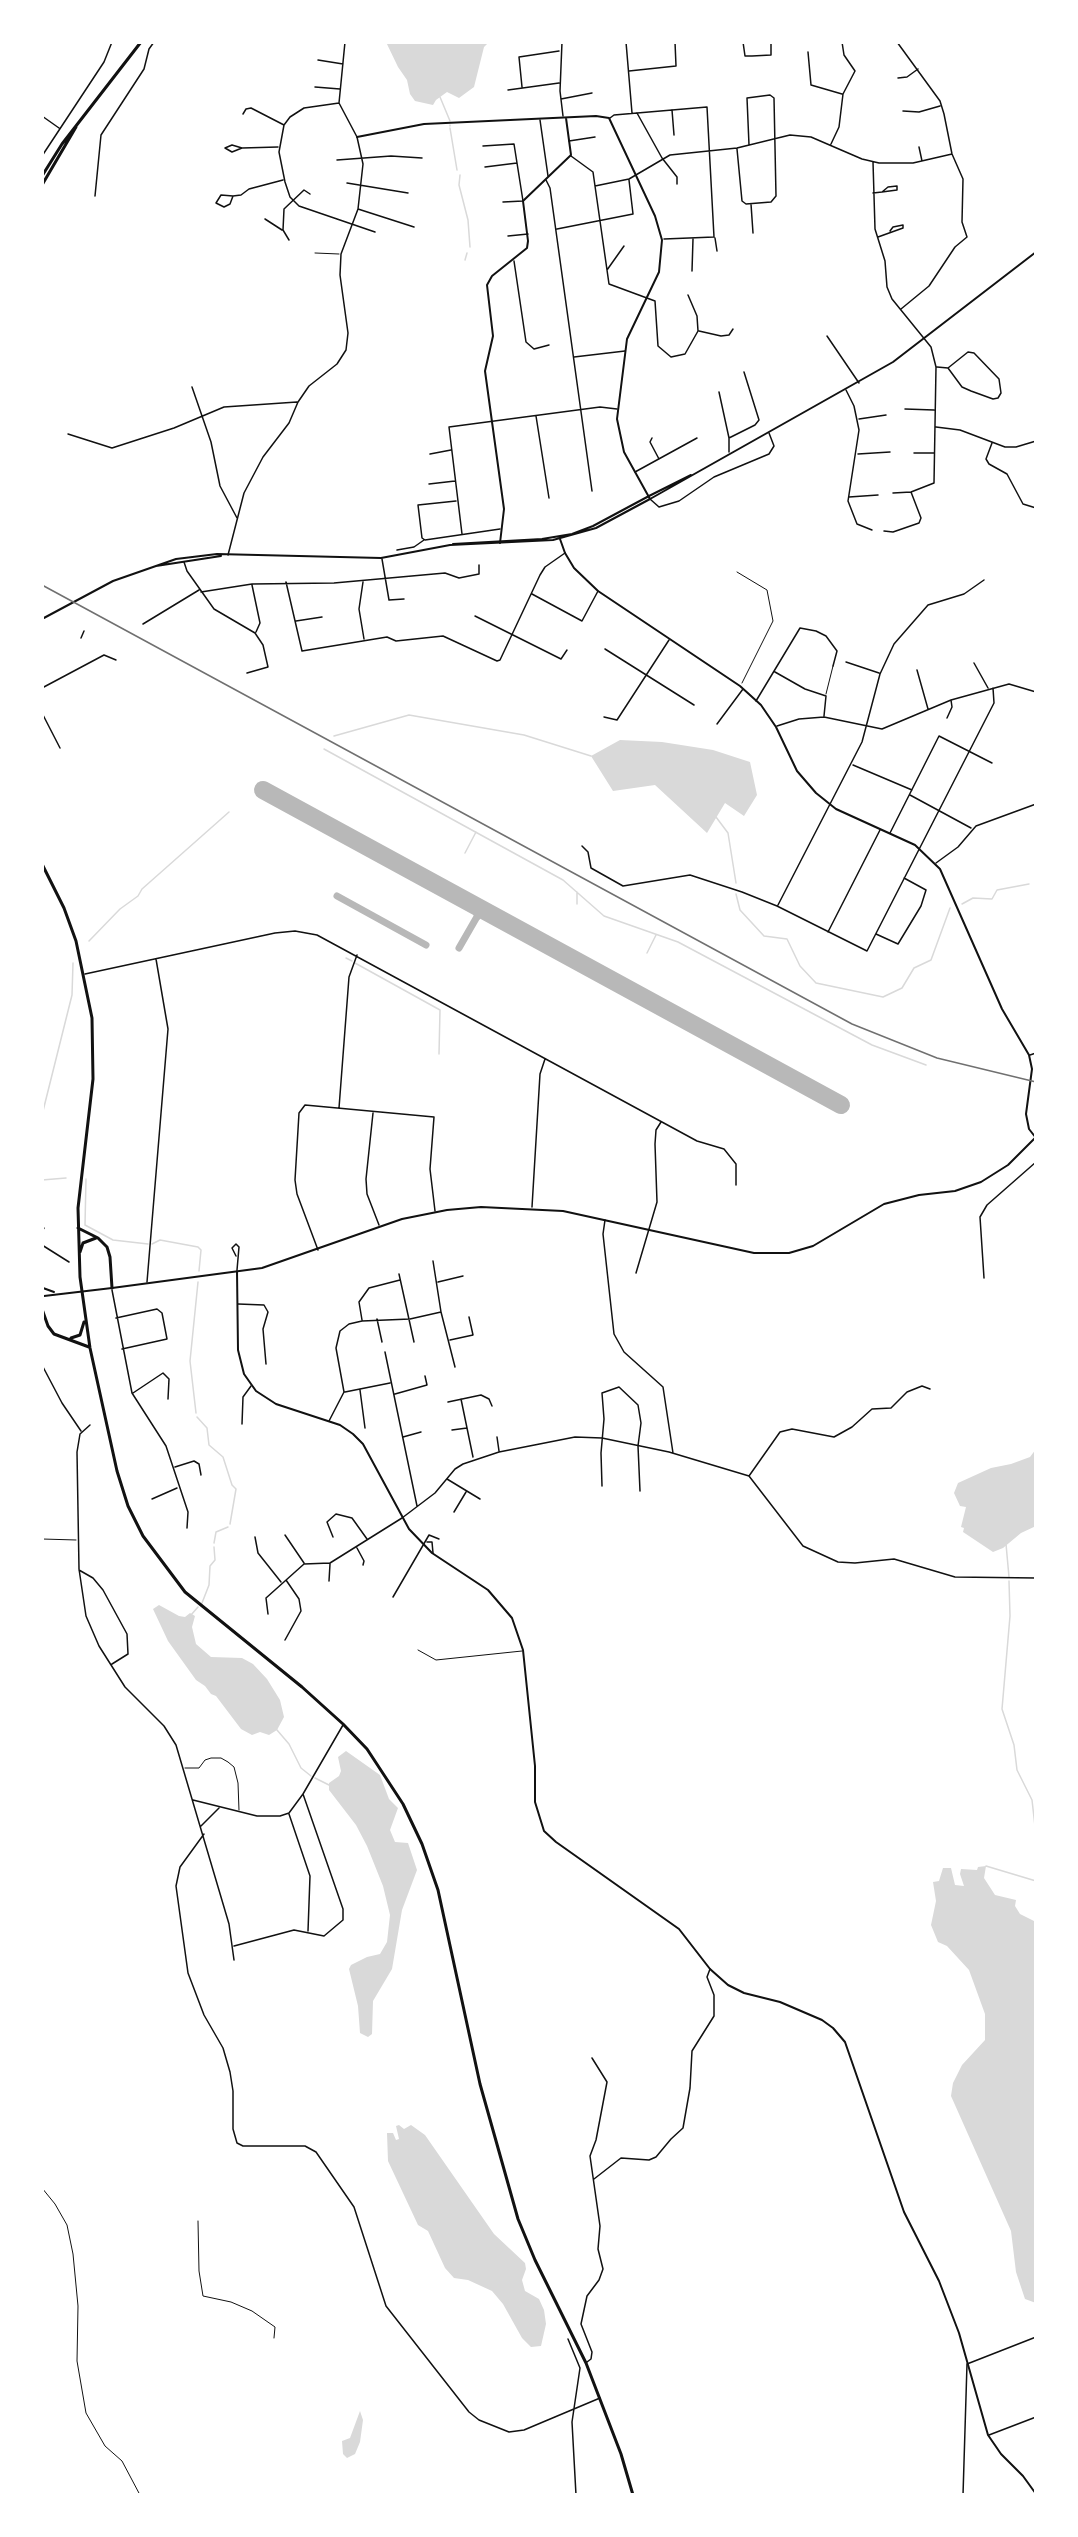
<!DOCTYPE html>
<html>
<head>
<meta charset="utf-8">
<style>
  body { margin:0 }
  #map { position:relative; width:1078px; height:2537px; overflow:hidden; background:#fff; font-family:Karla,sans-serif }
  canvas { display:block }
  .frame { position:absolute; inset:0; border:44px solid #fff; pointer-events:none }
</style>
</head>
<body>
<div id="map">
<canvas width="1078" height="2537"></canvas>
<div class="frame"></div>
</div>
<script>
const context = document.querySelector('canvas').getContext('2d');
context.lineJoin = 'round';
function paint(path, color) {
  context.fillStyle = color;
  context.fill(path, 'evenodd');
}
function shape(rows) {
  const path = new Path2D();
  for (const r of rows) {
    path.moveTo(r[0], r[1]);
    for (let i = 2; i < r.length; i += 2) path.lineTo(r[i], r[i + 1]);
  }
  return path;
}
function stroke(path, color, width, dash) {
  context.strokeStyle = color;
  context.lineWidth = width;
  context.lineCap = dash ? 'butt' : 'round';
  context.setLineDash(dash || []);
  context.stroke(path);
}
paint(shape([
  [386,42,489,42,484,47,474,87,459,98,447,92,436,100,433,105,415,101,410,94,407,80,398,67],
  [620,740,662,742,713,750,750,762,757,795,744,816,725,803,707,833,655,785,613,791,591,756],
  [1036,1449,1036,1526,1021,1533,1003,1548,993,1552,963,1532,964,1528,961,1527,966,1507,960,1506,954,1493,958,1483,991,1468,1011,1464,1030,1457],
  [159,1605,179,1616,185,1617,190,1613,195,1616,192,1627,196,1644,211,1657,242,1658,253,1664,267,1679,280,1700,284,1717,277,1730,269,1735,260,1732,252,1735,241,1729,216,1696,211,1694,205,1686,196,1680,168,1641,153,1609],
  [346,1751,380,1775,389,1799,398,1808,390,1830,395,1842,408,1843,417,1870,402,1910,392,1969,373,2001,372,2034,368,2037,360,2033,358,2006,349,1969,351,1965,367,1957,380,1954,387,1942,390,1915,383,1886,367,1846,356,1825,329,1790,329,1783,339,1776,341,1771,338,1757],
  [986,1866,984,1878,995,1895,1016,1900,1015,1906,1020,1914,1036,1922,1036,2303,1025,2299,1016,2272,1011,2231,951,2096,953,2083,962,2065,985,2040,985,2014,969,1970,947,1946,938,1942,931,1925,936,1901,933,1882,939,1881,943,1868,951,1868,955,1885,964,1886,960,1874,961,1869,977,1870,978,1867],
  [399,2125,404,2129,411,2125,425,2135,494,2234,525,2263,526,2269,522,2280,525,2291,539,2299,544,2310,546,2324,541,2346,531,2347,522,2338,503,2304,492,2291,468,2280,454,2278,445,2268,428,2231,418,2225,388,2161,387,2133,393,2133,396,2140,399,2139,396,2126],
  [360,2411,363,2420,360,2442,355,2454,347,2458,343,2454,342,2441,350,2438]
]), '#d9d9d9');
stroke(shape([
  [440,97,450,121],
  [450,125,450,126],
  [450,128,457,170],
  [460,175,459,185,468,220,470,247],
  [465,260,467,253],
  [334,736,409,715,524,735,591,756],
  [324,749,563,880,604,916,678,942,872,1045,926,1065],
  [716,817,728,833,736,883],
  [465,853,476,832],
  [577,892,577,904],
  [736,894,740,910,764,936,787,939,800,966,816,983,883,997,902,988,914,968,931,960,950,908],
  [962,904,973,898,992,899,997,890,1029,884],
  [89,941,120,909,138,896,142,889,229,812],
  [647,953,656,935],
  [346,958,352,961],
  [355,963,440,1010,439,1054],
  [42,1115,72,995,73,963],
  [86,1179,85,1225,113,1240,148,1244],
  [42,1180,66,1178],
  [152,1244,160,1240,198,1247,201,1250,199,1271],
  [196,1413,190,1361,198,1282],
  [197,1417,207,1428,209,1445,223,1457,232,1485,236,1489,230,1524],
  [214,1543,216,1532,228,1527],
  [1006,1544,1009,1577],
  [1009,1581,1010,1616,1002,1709,1014,1745,1017,1770,1032,1800,1036,1835],
  [202,1603,209,1585,210,1566,215,1560,214,1547],
  [191,1615,198,1607],
  [277,1730,289,1744,301,1768,311,1776],
  [315,1778,329,1785],
  [986,1866,1036,1881]
]), '#d9d9d9', 1.5);
stroke(shape([
  [337,896,426,945],
  [473,904,477,910,477,917],
  [459,948,478,915,490,913]
]), '#b8b8b8', 7);
stroke(shape([
  [263,790,841,1105]
]), '#b8b8b8', 18);
stroke(shape([
  [315,253,339,254],
  [737,572,767,590,773,621,742,683],
  [42,1539,76,1540],
  [418,1650,436,1660,522,1651],
  [185,1768,199,1768,205,1760,211,1758,221,1758,228,1762,234,1767,238,1783,239,1810],
  [42,2188,55,2204,67,2225,73,2254,78,2306,77,2361,86,2413,105,2446,122,2461,140,2495],
  [198,2221,199,2271,203,2296,231,2302,252,2311,275,2327,274,2338]
]), '#111', 1);
stroke(shape([
  [826,694,833,666]
]), '#111', 1);
stroke(shape([
  [562,42,560,91,563,116],
  [626,42,632,113],
  [743,42,745,56,752,56,771,55,771,42],
  [897,42,940,101,944,114,952,154,963,179,962,222,967,237,955,247,929,286,901,309],
  [808,52,811,85,842,94],
  [318,60,343,64],
  [629,71,676,66,675,42],
  [898,78,907,77,918,69],
  [315,87,340,89],
  [522,87,519,57,559,51],
  [508,90,559,83],
  [561,99,592,93],
  [339,103,304,108,290,117,284,125,279,152,285,182,290,197,299,206,375,232],
  [672,110,674,135],
  [903,111,919,112,940,106],
  [637,113,662,158,677,177,677,184],
  [243,114,246,109,251,108,284,125],
  [42,116,59,128],
  [610,118,614,115,707,107,714,237,664,239],
  [540,120,548,176],
  [569,141,595,137],
  [831,144,839,127,843,94,855,71,844,55,842,42],
  [483,146,514,144,523,201,503,202],
  [919,147,922,161],
  [242,148,232,145,225,148,232,152,242,148,278,147],
  [737,149,742,201,746,204,771,202,776,196,774,98,770,95,747,98,749,145],
  [42,156,104,62,112,42],
  [571,156,593,172,609,284,655,301,658,346,671,357,685,354,698,331,697,316,688,295],
  [337,160,391,156,422,158],
  [873,162,875,229,885,261,887,287,892,299,931,347,936,367,934,483,911,492,893,493],
  [485,167,517,163],
  [546,180,550,188,592,491],
  [347,183,408,193],
  [595,186,629,179,670,155,737,148,790,135,811,137,862,159,879,163,913,163,952,154],
  [873,193,882,192,897,190,897,186,888,187,882,192],
  [95,196,101,135,144,69,149,49,154,42],
  [233,196,221,195,216,203,224,207,230,204,233,196,241,195,249,189,283,180],
  [751,204,753,233],
  [358,209,414,227],
  [265,219,282,230],
  [557,229,633,214,629,180],
  [508,236,528,234],
  [878,237,903,228,903,225,893,227,890,231],
  [715,238,717,251],
  [289,240,283,230,284,209,304,190,310,194],
  [514,261,526,342,534,349,549,345],
  [607,270,624,246],
  [692,271,693,239],
  [699,331,721,336,729,335,733,329],
  [827,336,859,383],
  [574,357,625,351],
  [937,367,948,368,962,387,971,391,993,399,998,398,1001,393,999,379,974,353,968,352,948,368],
  [192,387,211,442,220,486,237,518],
  [846,390,854,406,859,430,848,501,857,524,872,530],
  [719,392,729,438,729,452],
  [905,409,934,410],
  [536,416,549,498],
  [859,419,886,415],
  [936,427,960,430,1005,447,1016,447,1036,441],
  [68,434,112,448,174,428,224,407,297,402],
  [652,438,650,442,659,459],
  [729,438,755,425,759,420,744,372],
  [992,443,986,459,989,464,1007,474,1023,504,1036,508],
  [914,453,934,453],
  [430,454,451,450],
  [858,454,890,452],
  [635,472,697,438],
  [429,484,455,481],
  [849,497,878,495],
  [650,499,659,507,679,501,714,477,769,454,774,446,769,433],
  [456,501,418,505,422,538,425,540,500,529],
  [884,531,893,532,919,523,921,518,911,492],
  [462,534,449,427,600,407,617,409],
  [397,550,414,547,424,540],
  [228,555,244,493,263,457,289,423,298,402,309,386,337,364,346,350,348,333,340,275,341,254,358,209,363,164,357,137,339,103,345,42],
  [382,559,389,600,404,599],
  [184,562,187,571,214,609,255,633,263,645,268,667,247,673],
  [286,582,302,651,387,637,396,641,443,636,497,661,500,660,540,575,545,567,565,553],
  [363,582,359,609,364,639],
  [252,585,260,623,256,632],
  [201,592,252,584,334,583,445,573,459,578,479,574,479,565],
  [532,594,582,621,598,591],
  [475,616,561,659,567,650],
  [296,621,322,617],
  [143,624,199,590],
  [81,638,84,631],
  [605,649,694,705],
  [846,662,879,673],
  [974,663,988,688],
  [917,670,928,709],
  [775,672,805,689,826,696,824,716],
  [42,688,104,655,116,660],
  [756,701,800,628,816,631,826,636,837,651,833,666],
  [42,713,60,748],
  [604,717,617,720,669,640],
  [947,718,952,707,951,700],
  [717,724,743,689],
  [777,726,799,719,824,717,882,729,951,700,1009,684,1036,692],
  [853,765,912,790],
  [910,795,971,828],
  [890,833,939,736,992,763],
  [582,846,588,852,591,868,623,886,690,875,742,892,777,906,867,951,994,703,993,688],
  [936,863,958,847,976,826,1036,804],
  [778,905,862,742,880,674,894,644,928,605,964,594,984,580],
  [828,932,880,830],
  [876,934,898,944,921,906,926,890,904,878],
  [85,974,275,933,295,931,317,935,697,1141,724,1149,736,1164,736,1185],
  [1030,1055,1036,1053],
  [339,1108,349,977,357,955],
  [373,1113,366,1179,367,1194,379,1225],
  [532,1207,540,1074,545,1059],
  [605,1220,603,1234,614,1334,624,1352,663,1387,673,1453],
  [42,1231,44,1228],
  [42,1245,69,1262],
  [318,1250,297,1194,295,1180,299,1113,305,1105,434,1117,430,1169,435,1211],
  [236,1256,232,1248,236,1244,239,1247,237,1270],
  [433,1261,441,1312,455,1367],
  [636,1273,657,1202,655,1144,656,1130,661,1122],
  [399,1274,414,1342],
  [984,1278,980,1217,987,1205,1036,1162],
  [147,1282,168,1029,156,959],
  [438,1282,463,1276],
  [112,1290,132,1393,166,1446,188,1512,187,1528],
  [238,1304,264,1305,268,1312,263,1329,266,1364],
  [116,1318,157,1309,162,1313,167,1339,122,1349],
  [377,1319,382,1342],
  [362,1320,359,1302,369,1288,400,1280],
  [450,1340,473,1335,469,1317],
  [385,1352,417,1506],
  [42,1365,62,1403,81,1431],
  [360,1390,365,1428],
  [345,1392,390,1383],
  [133,1393,163,1373,169,1379,168,1399],
  [395,1394,427,1385,425,1376],
  [461,1399,473,1457],
  [448,1402,481,1395,489,1399,492,1406],
  [329,1421,344,1392,336,1348,340,1331,349,1324,362,1321,410,1319,441,1312],
  [242,1424,243,1397,251,1386],
  [90,1425,80,1434,77,1452,79,1569,86,1616,99,1646,125,1687,164,1726,176,1745,229,1924,234,1960],
  [452,1430,467,1428],
  [403,1437,421,1432],
  [497,1437,499,1451],
  [175,1467,194,1461,199,1464,201,1475],
  [749,1476,780,1432,792,1429,834,1437,852,1427,872,1409,891,1408,907,1392,922,1386,930,1389],
  [447,1479,480,1499],
  [602,1486,601,1453,604,1419,602,1393,619,1387,638,1405,641,1423,638,1446,640,1491],
  [152,1499,177,1488],
  [454,1512,466,1492],
  [285,1535,304,1563],
  [255,1537,258,1553,281,1582],
  [333,1537,327,1522,336,1514,352,1518,367,1539],
  [427,1542,432,1542,433,1553],
  [357,1548,364,1561,363,1565],
  [79,1570,93,1578,103,1590,127,1634,128,1654,112,1664],
  [329,1581,330,1564],
  [393,1597,429,1535,439,1539],
  [268,1614,266,1598,304,1564,330,1563,402,1518,435,1493,455,1469,463,1464,499,1452,575,1437,602,1438,669,1452,749,1476,803,1546,838,1562,855,1563,894,1559,955,1577,1036,1578],
  [285,1640,301,1611,299,1599,286,1580],
  [193,1800,257,1816,280,1816,289,1813,303,1794,343,1725],
  [289,1814,310,1876,308,1931],
  [201,1826,219,1808],
  [204,1834,180,1867,176,1886,188,1973,204,2015,223,2048,230,2072,233,2091,233,2129,237,2143,243,2146,305,2146,316,2152,354,2207,386,2306,469,2412,479,2420,509,2432,524,2430,600,2398],
  [234,1946,294,1930,324,1936,343,1920,343,1909,303,1794],
  [594,2179,621,2158,649,2160,656,2157,671,2139,683,2128,690,2088,692,2051,714,2016,714,1995,707,1977,710,1969],
  [568,2339,580,2368,572,2422,576,2495],
  [587,2362,591,2359,592,2352,581,2324,587,2296,599,2280,603,2269,598,2249,600,2226,590,2156,596,2140,607,2082,592,2058],
  [989,2435,1036,2417],
  [963,2495,967,2364,1036,2337]
]), '#111', 1.5);
stroke(shape([
  [357,137,424,124,596,116,609,118,655,216,662,240,659,272,627,339,617,419,624,452,650,499,893,362,1036,252],
  [649,496,691,475],
  [560,539,565,553,574,568,598,591,740,686,761,705,776,727,797,771,816,793,836,809,915,845,940,869,1002,1009,1029,1055,1032,1069,1026,1114,1029,1129,1036,1138],
  [500,543,504,509,485,371,493,336,487,285,492,276,527,248,528,241,523,201,571,155,566,118],
  [237,1271,238,1350,244,1374,256,1391,276,1404,340,1425,353,1434,363,1444,409,1529,432,1553,488,1590,512,1618,523,1650,535,1766,535,1802,544,1831,556,1842,679,1929,710,1969,728,1985,744,1993,780,2002,822,2020,833,2028,845,2042,904,2212,939,2281,959,2333,988,2435,1001,2454,1023,2476,1036,2494],
  [112,1288,262,1268,402,1219,447,1210,481,1207,563,1211,754,1253,789,1253,813,1246,884,1204,919,1195,955,1191,981,1182,1008,1165,1036,1137]
]), '#111', 2);
stroke(shape([
  [453,544,542,539,572,534,593,526,649,496],
  [156,566,221,556],
  [42,619,113,581,176,559,217,554,381,558,450,545,553,540,596,528,650,499],
  [43,1288,54,1292],
  [44,1296,112,1288]
]), '#111', 2);
stroke(shape([
  [42,176,62,144,141,42],
  [42,185,76,127],
  [42,864,64,908,76,941,92,1018,93,1079,78,1208,80,1277,90,1348,117,1471,128,1506,143,1536,185,1592,302,1687,343,1724,367,1749,403,1804,422,1844,438,1890,480,2084,518,2219,535,2260,586,2363,621,2454,633,2495],
  [78,1228,98,1238,107,1247,110,1257,112,1288],
  [80,1252,83,1243,96,1238],
  [42,1309,48,1326,54,1334,89,1347],
  [71,1338,80,1335,84,1322]
]), '#111', 3);
stroke(shape([
  [42,585,852,1024,937,1058,1036,1082]
]), '#707070', 1.5);
</script>
</body>
</html>
